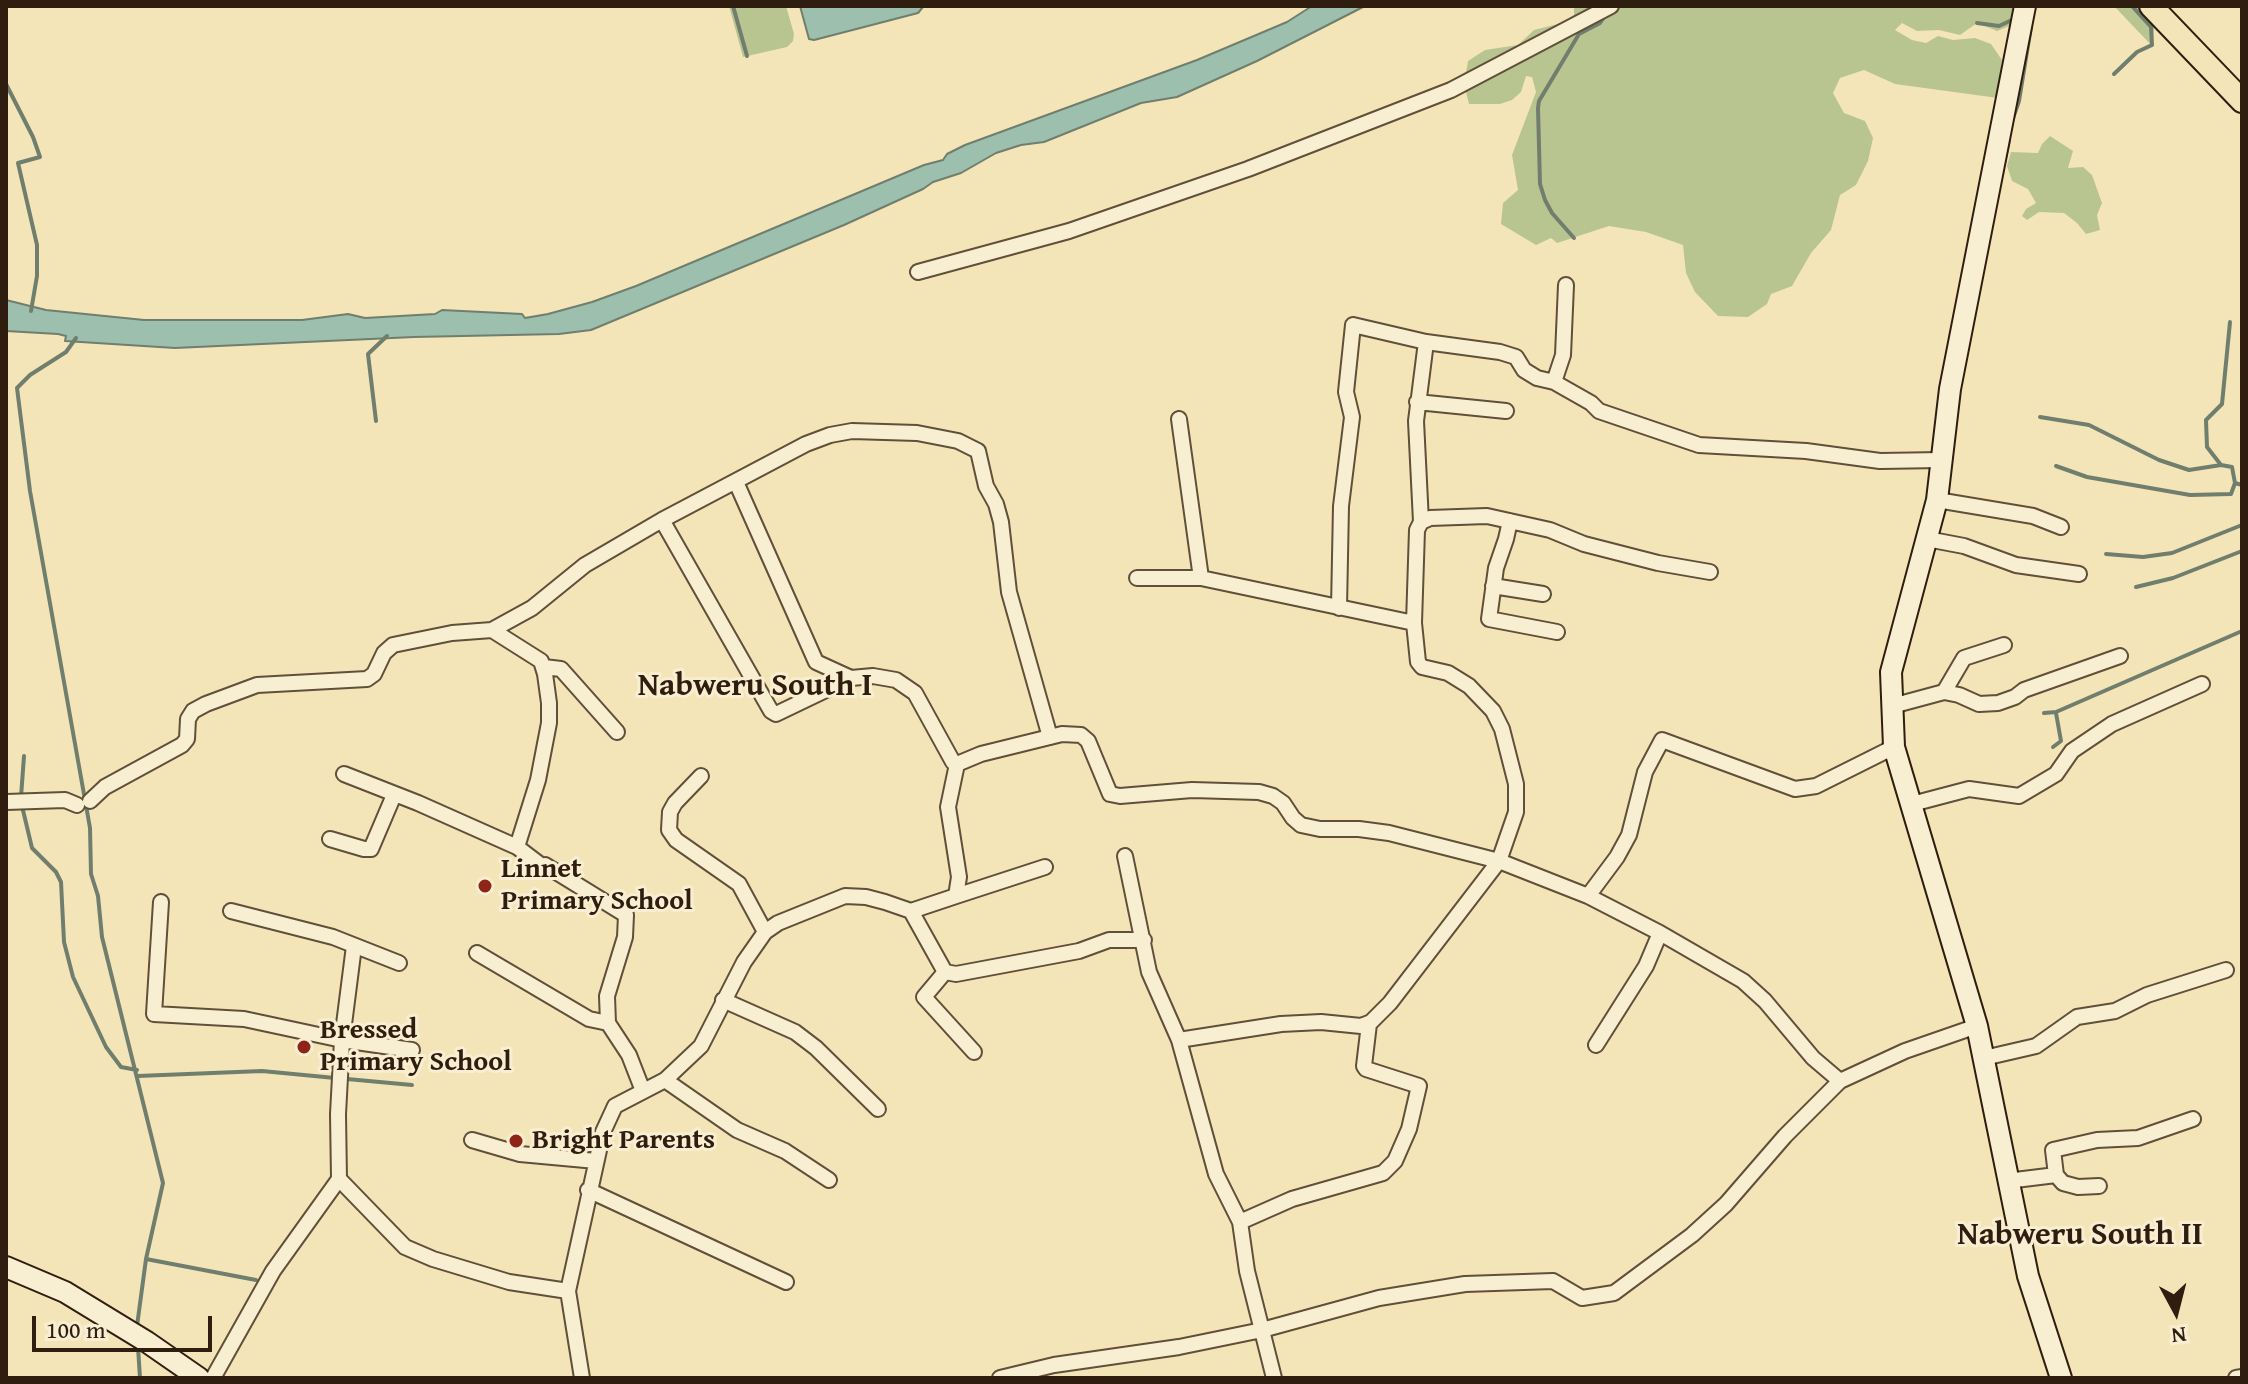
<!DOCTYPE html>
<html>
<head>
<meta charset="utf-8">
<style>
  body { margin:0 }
  #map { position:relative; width:2248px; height:1384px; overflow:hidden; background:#f4e5b8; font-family:"Gentium Book Plus",serif }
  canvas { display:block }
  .frame { position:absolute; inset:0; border:8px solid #2f1d0f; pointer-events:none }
  .north { position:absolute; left:2136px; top:1272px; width:80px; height:80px; -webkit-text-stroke:6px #f8eed1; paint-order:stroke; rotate:173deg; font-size:22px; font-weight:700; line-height:32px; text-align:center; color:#2f1d0f }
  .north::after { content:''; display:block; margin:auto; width:28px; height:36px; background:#2f1d0f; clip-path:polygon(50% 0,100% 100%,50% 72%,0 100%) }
  .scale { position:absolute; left:32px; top:1316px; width:180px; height:36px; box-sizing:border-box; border:4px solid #2f1d0f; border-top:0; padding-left:10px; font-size:24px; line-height:28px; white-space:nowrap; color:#2f1d0f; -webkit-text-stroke:6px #f8eed1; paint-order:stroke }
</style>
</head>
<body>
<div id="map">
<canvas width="2248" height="1384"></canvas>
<div class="frame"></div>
<div class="north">N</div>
<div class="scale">100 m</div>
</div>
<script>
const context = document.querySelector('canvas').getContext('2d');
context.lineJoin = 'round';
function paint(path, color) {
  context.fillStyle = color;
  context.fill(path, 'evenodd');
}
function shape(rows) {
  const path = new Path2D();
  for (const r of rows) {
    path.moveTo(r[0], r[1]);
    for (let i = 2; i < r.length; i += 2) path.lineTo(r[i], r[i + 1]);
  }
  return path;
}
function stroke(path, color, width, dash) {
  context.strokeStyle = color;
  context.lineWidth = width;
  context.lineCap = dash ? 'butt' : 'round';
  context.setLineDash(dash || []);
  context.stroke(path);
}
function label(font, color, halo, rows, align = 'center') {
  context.font = font + ' "Gentium Book Plus",serif';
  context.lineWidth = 6;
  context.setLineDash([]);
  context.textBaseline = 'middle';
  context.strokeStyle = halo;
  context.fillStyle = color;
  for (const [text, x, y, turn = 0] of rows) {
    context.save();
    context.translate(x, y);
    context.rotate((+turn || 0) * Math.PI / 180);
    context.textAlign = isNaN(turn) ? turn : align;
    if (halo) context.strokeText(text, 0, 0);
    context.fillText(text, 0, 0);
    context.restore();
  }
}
paint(shape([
  [729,6,786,6,794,34,793,41,787,47,743,57],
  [1574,6,2016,6,2014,24,1997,31,1977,23,1960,35,1939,30,1917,31,1902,23,1895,30,1912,40,1926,43,1938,36,1953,40,1975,38,1991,44,2002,60,1998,98,1895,84,1864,70,1840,78,1833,93,1844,113,1865,121,1873,138,1868,161,1856,185,1840,195,1831,230,1811,253,1792,286,1771,294,1767,304,1748,317,1718,316,1695,292,1686,273,1683,245,1646,232,1609,226,1557,243,1551,238,1536,245,1501,224,1503,203,1518,190,1512,155,1536,92,1532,77,1526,76,1521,92,1512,100,1500,104,1469,104,1464,84,1468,61,1485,50,1518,45,1534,30,1562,23,1574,15],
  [2114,6,2136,6,2154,26,2153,47],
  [2050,136,2073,151,2068,168,2083,167,2092,175,2102,203,2097,215,2100,230,2086,234,2077,223,2064,213,2039,212,2027,220,2022,216,2026,209,2036,203,2028,189,2012,181,2007,166,2011,152,2038,153,2042,144]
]), '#b9c590');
const water = shape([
  [800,6,922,6,923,7,918,13,814,40,809,39,800,6],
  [1312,6,1365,6,1257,61,1177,97,1141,103,1044,142,1021,145,996,153,961,173,933,182,923,189,844,225,591,330,559,334,414,337,175,348,65,341,66,336,58,334,6,331,6,300,46,310,144,320,302,320,348,314,365,318,435,314,442,310,522,314,525,318,548,314,592,302,636,286,924,165,943,160,947,154,965,145,1197,60,1287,22,1312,6]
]);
paint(water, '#9cbfae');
stroke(water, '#707e6e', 2);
stroke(shape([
  [733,6,747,56],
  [1977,23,1999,26,2014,19],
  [2114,74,2137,52,2152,45,2151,27,2132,6],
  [6,84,33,137,40,157,18,163,37,245,37,276,31,311],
  [2011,124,2019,101,2031,27],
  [2004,163,2009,140],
  [1574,238,1552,213,1545,200,1540,184,1538,108,1539,101,1579,34,1600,23,1606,14],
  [2230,322,2222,404,2206,420,2207,447,2221,465,2232,467,2235,483,2242,485],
  [76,338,66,352,30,375,17,388,30,491,90,828,91,874,98,896,102,937,163,1183,146,1259,137,1326],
  [2040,417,2089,425,2159,460,2189,470,2221,465],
  [376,421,368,354,387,336],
  [2056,466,2087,477,2190,495,2231,494,2235,483],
  [2106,554,2143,557,2172,553,2242,525],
  [2136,587,2173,578,2242,551],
  [2044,713,2056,712,2242,631],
  [2053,747,2061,741,2056,713],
  [21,797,24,756],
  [22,806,32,848,56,872,61,882,64,942,73,977,106,1047,121,1067,137,1070],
  [138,1076,262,1071,335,1078],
  [347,1079,412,1085],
  [146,1259,256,1280],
  [138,1347,140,1378]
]), '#707e6e', 4);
const street = shape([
  [918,272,1069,231,1248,169,1451,90,1611,6],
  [1554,382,1563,355,1566,285],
  [1417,402,1506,411],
  [1179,419,1201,578],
  [736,482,816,662,851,678],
  [1937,500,2033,516,2061,527],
  [662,520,771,711,776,714,851,678,873,676,896,680,915,693,953,762,957,764,981,754,1062,734,1081,735,1088,741,1110,794,1120,796,1192,790,1259,792,1273,796,1283,803,1293,818,1301,825,1320,829,1359,829,1389,833,1499,861,1588,896,1660,933,1743,981,1765,1001,1813,1058,1840,1081],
  [1510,521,1506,539,1496,568,1489,619,1557,632],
  [1421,522,1416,421,1426,342],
  [1927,539,1964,546,2016,565,2079,574],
  [1137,578,1201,578,1414,623,1418,662,1422,667,1448,673,1469,686,1493,711,1502,729,1516,784,1516,812,1499,861,1390,1003,1371,1022,1361,1026,1321,1022,1281,1024,1179,1040,1216,1174,1240,1222,1247,1271,1274,1378],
  [1493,586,1543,594],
  [1339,608,1341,506,1352,417,1346,392,1353,325,1426,342,1500,352,1516,357,1524,370,1537,378,1554,382,1591,403,1599,411,1699,445,1806,451,1880,461,1941,460],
  [1414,623,1417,530,1421,522,1430,518,1487,516,1550,530,1584,544,1658,563,1710,572],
  [492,630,541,661,545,674,549,703,549,723,538,780,517,847],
  [544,667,561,669,617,732],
  [1944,692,1959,695,1979,704,1998,703,2015,697,2024,690,2120,656],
  [1892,706,1944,692,1964,658,2004,645],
  [344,774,418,803,517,847,542,866,545,865,626,915,625,937,607,996,608,1023,629,1055,643,1091],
  [701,776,675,803,670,812,669,830,676,840,739,884,765,932],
  [90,801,105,787,182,745,187,739,188,719,193,711,206,704,257,685,367,679,374,674,384,653,393,645,452,633,492,630,532,608,585,565,662,520,806,444,830,435,852,431,917,433,958,441,978,451,986,486,996,504,1001,522,1009,592,1050,737],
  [6,802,65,800,77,805],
  [1912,804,1969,789,2019,796,2056,774,2072,751,2112,724,2202,684],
  [330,839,364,849,371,849,394,795],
  [1125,856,1149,972,1179,1040],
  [956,896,1045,867],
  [1588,896,1617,857,1629,835,1645,772,1662,740,1795,789,1816,786,1894,747],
  [161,902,154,1014,244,1019,342,1040,412,1050],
  [231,911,333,937,399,963],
  [911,911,956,896,959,877,948,807,957,764],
  [477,953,589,1019,608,1023],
  [945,972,924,997,974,1052],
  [723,1000,795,1032,816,1048,878,1109],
  [1596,1045,1646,966,1660,933],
  [1984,1058,2036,1046,2077,1017,2115,1011,2147,995,2226,970],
  [665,1080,737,1130,785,1151,829,1180],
  [472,1140,520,1154,596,1161],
  [2056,1175,2063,1183,2078,1187,2099,1186],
  [339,1179,338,1114,342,1040,354,946],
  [2007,1181,2056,1175,2053,1150,2097,1140,2138,1138,2193,1119],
  [588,1190,786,1282],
  [1240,1222,1292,1199,1383,1173,1395,1161,1409,1129,1419,1086,1366,1069,1364,1066,1369,1024],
  [568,1291,582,1378],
  [213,1378,273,1271,339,1179,405,1247,433,1259,509,1282,568,1291,603,1132,615,1106,665,1080,701,1046,744,962,765,932,778,923,845,896,866,897,885,902,911,911,945,972,956,974,1079,951,1109,940,1144,940],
  [1000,1378,1054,1365,1179,1347,1262,1330,1379,1298,1465,1284,1553,1281,1582,1298,1614,1293,1692,1235,1726,1204,1785,1136,1840,1081,1905,1051,1977,1026],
  [2236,1378,2242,1377]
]);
const secondary = shape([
  [2025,6,1950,389,1937,500,1891,672,1894,747,1977,1026,2028,1276,2061,1378],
  [6,1267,65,1292,147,1342,199,1378]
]);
const primary = shape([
  [2151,6,2242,101]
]);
stroke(street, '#604f39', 18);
stroke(secondary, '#2f1d0f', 24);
stroke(primary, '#2f1d0f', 26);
stroke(street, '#f8eed1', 14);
stroke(secondary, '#f8eed1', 20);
stroke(primary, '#f4e5b8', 22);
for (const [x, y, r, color] of [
  [485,886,8,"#8f2418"],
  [304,1047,8,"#8f2418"],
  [516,1141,8,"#8f2418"]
]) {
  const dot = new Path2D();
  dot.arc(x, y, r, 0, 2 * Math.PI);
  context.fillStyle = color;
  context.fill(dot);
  stroke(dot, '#f8eed1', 3);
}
label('bold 28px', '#2f1d0f', '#f8eed1', [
  ["Linnet",501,870],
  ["Primary School",501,902],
  ["Bressed",320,1031],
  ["Primary School",320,1063],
  ["Bright Parents",532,1141]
], 'left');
label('bold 32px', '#2f1d0f', '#f8eed1', [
  ["Nabweru South I",755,687],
  ["Nabweru South II",2080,1236]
]);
</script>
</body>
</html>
